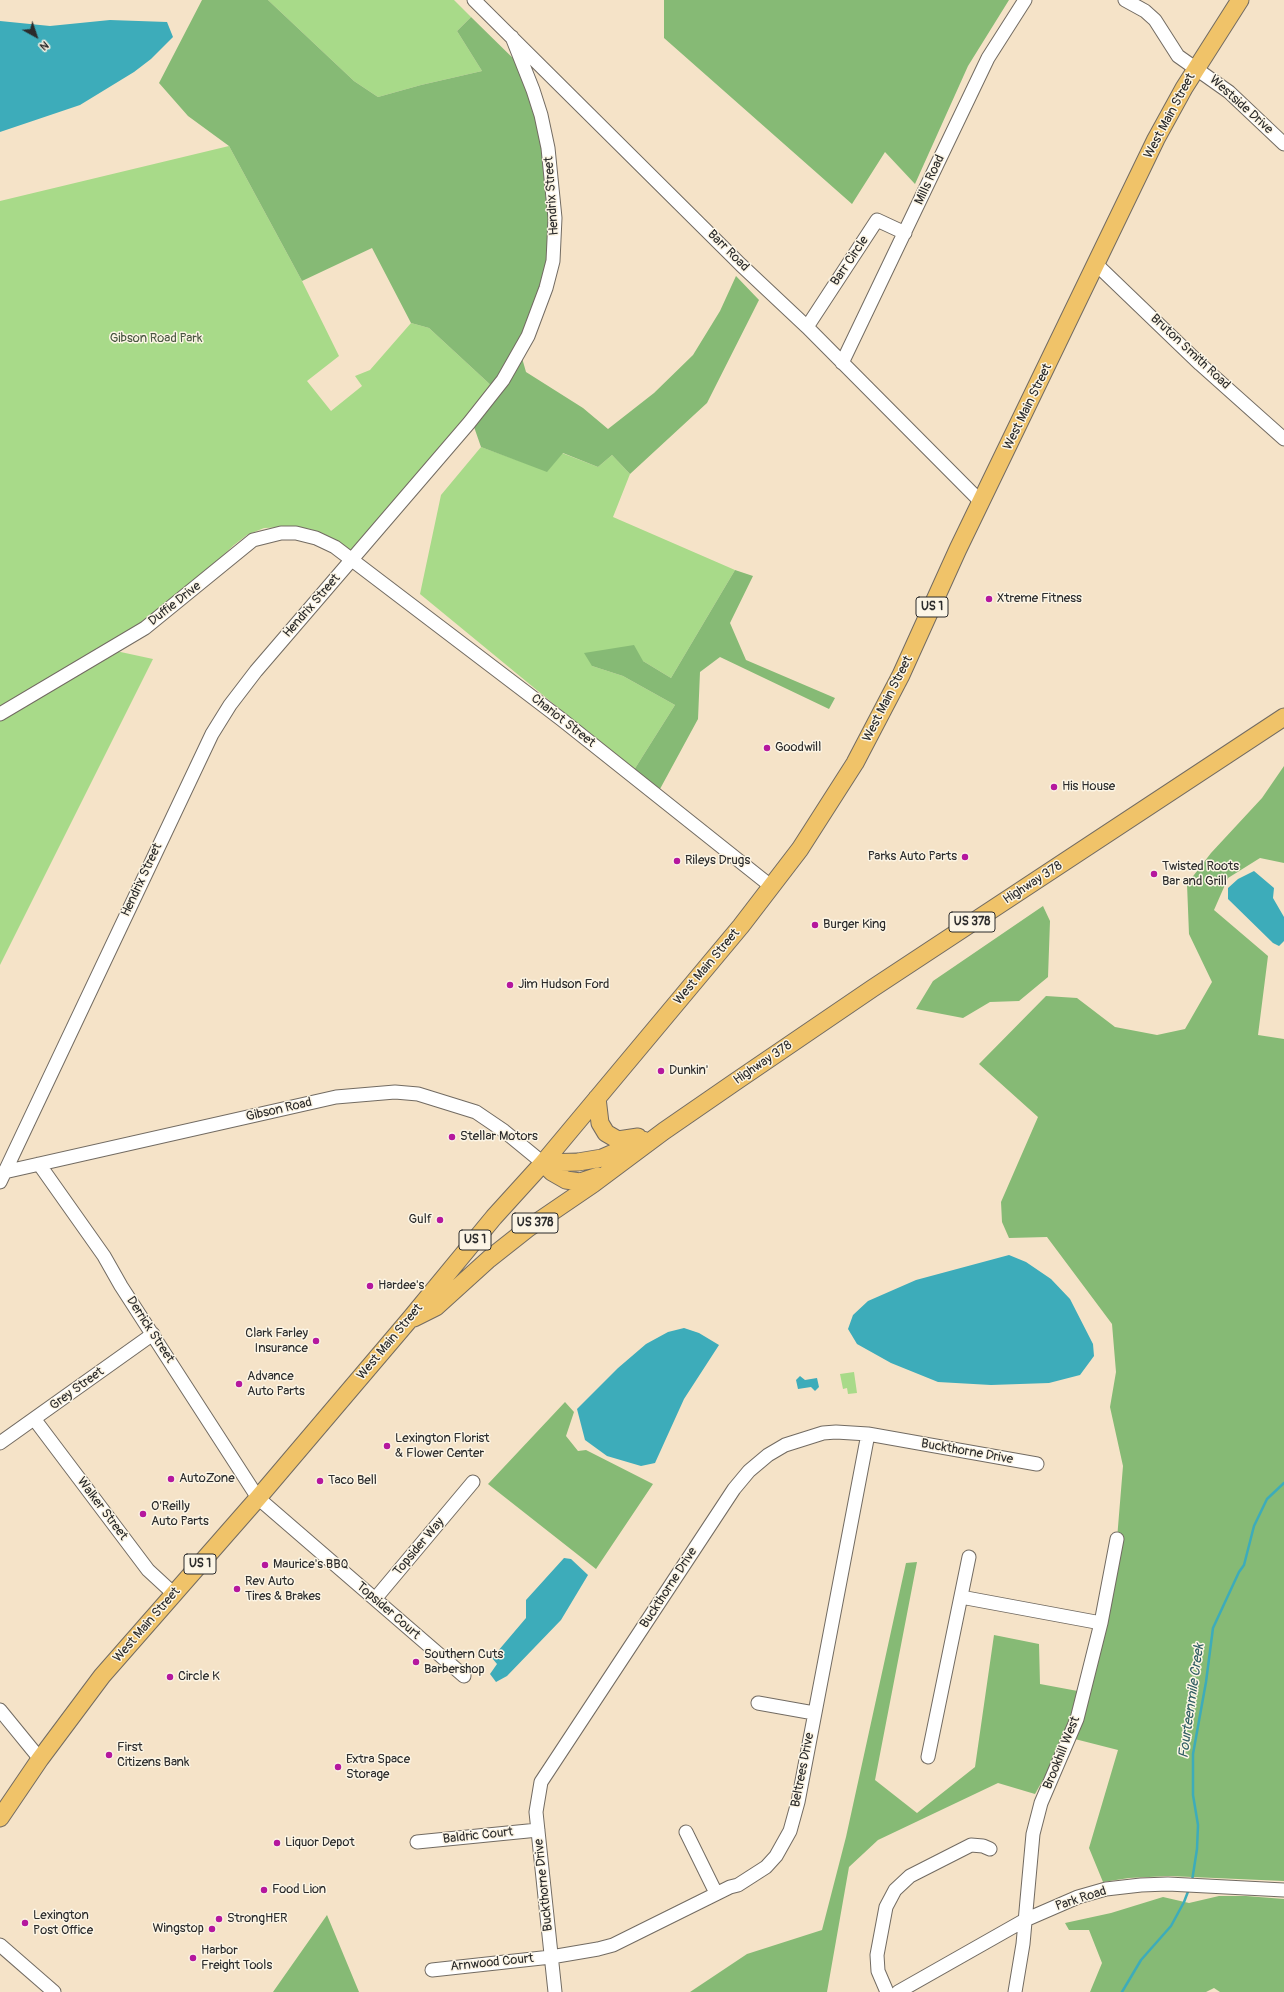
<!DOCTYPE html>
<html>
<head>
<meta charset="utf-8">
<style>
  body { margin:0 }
  #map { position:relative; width:1284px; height:1992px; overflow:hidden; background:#f5e3c8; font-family:Pangolin,sans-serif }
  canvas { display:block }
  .north { position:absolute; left:16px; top:16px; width:40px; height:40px; -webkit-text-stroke:3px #fcf5e5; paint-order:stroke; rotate:140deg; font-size:11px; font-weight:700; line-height:16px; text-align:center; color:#2b2b2b }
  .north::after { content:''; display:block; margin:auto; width:14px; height:18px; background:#2b2b2b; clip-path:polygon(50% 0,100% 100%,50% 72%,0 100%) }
</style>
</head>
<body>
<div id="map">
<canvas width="1284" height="1992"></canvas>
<div class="north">N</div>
</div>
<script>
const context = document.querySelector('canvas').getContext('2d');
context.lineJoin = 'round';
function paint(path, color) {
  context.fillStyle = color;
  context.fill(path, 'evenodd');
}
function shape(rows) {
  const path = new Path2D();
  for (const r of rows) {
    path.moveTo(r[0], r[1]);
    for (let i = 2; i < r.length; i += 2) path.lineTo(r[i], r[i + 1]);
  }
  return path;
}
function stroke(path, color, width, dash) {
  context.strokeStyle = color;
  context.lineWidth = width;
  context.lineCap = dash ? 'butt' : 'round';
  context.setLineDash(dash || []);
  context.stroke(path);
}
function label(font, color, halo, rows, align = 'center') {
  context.font = font + ' Pangolin,sans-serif';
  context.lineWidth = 3;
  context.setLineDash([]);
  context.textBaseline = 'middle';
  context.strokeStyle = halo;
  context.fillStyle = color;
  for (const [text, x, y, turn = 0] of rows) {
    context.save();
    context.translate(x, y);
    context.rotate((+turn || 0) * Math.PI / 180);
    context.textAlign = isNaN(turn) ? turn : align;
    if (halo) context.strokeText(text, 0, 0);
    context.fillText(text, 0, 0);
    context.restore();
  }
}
paint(shape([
  [268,0,454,0,471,17,457,31,482,71,421,85,378,97,354,81],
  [229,146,302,281,339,356,307,381,331,411,362,386,355,376,370,370,411,323,429,328,495,389,351,551,311,529,289,527,264,528,247,535,234,545,183,593,133,629,0,710,0,201],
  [481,447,547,471,562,453,598,467,612,455,630,474,613,517,735,570,671,678,643,661,592,666,623,676,675,705,634,770,420,594,441,495],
  [116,651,153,659,0,965,0,719],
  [854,1372,857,1393,848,1394,847,1388,843,1389,840,1374]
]), '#a8da89');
paint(shape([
  [202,0,268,0,354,81,378,97,421,85,482,71,457,31,471,17,524,69,533,90,555,235,520,351,526,372,583,408,608,429,654,393,693,355,720,311,736,276,759,300,707,403,630,474,612,455,598,467,563,453,547,472,481,447,473,424,495,389,429,328,411,323,372,248,302,281,229,146,188,116,159,83],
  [664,0,1009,0,968,66,915,184,885,152,852,204,664,38],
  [735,570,753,576,730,623,746,660,835,698,829,709,720,657,700,672,698,719,660,789,634,770,675,705,623,676,592,666,584,653,634,645,643,661,671,678],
  [1284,766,1284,863,1260,858,1228,878,1214,910,1268,956,1258,1035,1284,1039,1284,1881,1169,1876,1129,1878,1103,1882,1089,1848,1118,1750,1067,1737,1035,1794,998,1783,878,1840,849,1867,827,1992,690,1992,747,1954,822,1930,846,1837,906,1563,917,1562,875,1780,917,1813,975,1767,994,1635,1039,1644,1040,1684,1083,1692,1117,1539,1123,1466,1110,1407,1116,1372,1112,1324,1047,1237,1009,1238,1002,1222,1001,1202,1038,1117,979,1064,1046,996,1077,998,1115,1027,1157,1035,1185,1029,1212,982,1189,934,1187,884,1211,853,1262,798],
  [1043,906,1050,921,1048,977,1019,1001,990,1002,963,1018,916,1009,933,981],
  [565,1402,574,1412,566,1436,578,1451,586,1450,653,1484,596,1569,488,1484],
  [1219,1896,1246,1896,1284,1899,1284,1992,1220,1992,1214,1988,1206,1992,1090,1992,1102,1963,1089,1930,1069,1930,1065,1923,1111,1913,1163,1897,1189,1903],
  [327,1915,359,1992,273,1992]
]), '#86ba75');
paint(shape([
  [110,20,167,22,173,37,151,59,134,72,80,105,0,132,0,21,50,26],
  [1254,871,1274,888,1273,898,1284,917,1284,941,1279,946,1273,943,1228,899,1228,888,1238,879],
  [1009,1255,1026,1262,1051,1279,1070,1299,1093,1344,1094,1356,1080,1375,1049,1383,991,1385,938,1382,891,1363,857,1344,848,1329,853,1315,868,1301,916,1280],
  [684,1328,699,1333,719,1345,684,1399,655,1463,641,1466,607,1456,585,1440,577,1409,618,1368,646,1344,668,1332],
  [800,1376,805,1380,817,1378,819,1387,815,1391,811,1387,798,1389,796,1380],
  [564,1558,571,1559,588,1575,561,1620,507,1676,496,1682,490,1674,497,1664,492,1658,526,1618,526,1600]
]), '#3dacba');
stroke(shape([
  [1192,1881,1197,1849,1198,1825,1193,1795,1193,1754,1206,1682,1213,1628,1239,1572,1244,1565,1254,1526,1267,1499,1284,1483],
  [1122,1992,1141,1960,1171,1926,1184,1902,1189,1889]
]), '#3dacba', 2.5);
const minor = shape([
  [474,0,741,265,807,327,981,502],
  [1125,0,1145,11,1155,20,1178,56,1229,92,1284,144],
  [1096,264,1200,364,1284,439],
  [807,327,877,220,905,233],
  [842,363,988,58,1025,0],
  [0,714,145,628,253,540,281,533,296,533,316,538,335,547,561,719,772,887],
  [39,1164,104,1256,121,1286,258,1498,464,1676],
  [0,1173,336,1097,395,1092,418,1094,476,1112,504,1131,543,1163],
  [0,1182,212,734,230,705,256,671,469,423,503,380,528,336,546,288,553,261,555,218,548,148,541,115,533,90,512,37],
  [35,1420,148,1570,174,1594],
  [0,1443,153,1334],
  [961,1597,1101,1623],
  [375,1599,473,1482],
  [758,1703,814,1713],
  [0,1710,40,1759],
  [928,1757,969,1557],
  [686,1832,716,1893],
  [417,1842,538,1830],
  [0,1945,54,1992],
  [432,1970,551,1957,598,1949,613,1945,730,1887,738,1885,766,1867,776,1856,790,1831,798,1802,868,1434],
  [555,1992,536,1812,541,1782,734,1489,749,1471,768,1455,785,1445,823,1433,836,1432,868,1434,1037,1464],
  [887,1992,878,1971,877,1955,886,1907,895,1890,910,1876,971,1845,983,1846,990,1849],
  [898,1992,1025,1920,1078,1897,1106,1889,1141,1885,1168,1884,1284,1890],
  [1015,1992,1023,1944,1033,1834,1041,1803,1077,1719,1101,1623,1117,1539]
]);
const major = shape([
  [597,1098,600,1123,606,1133,618,1140,638,1137],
  [543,1163,578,1162,602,1158,643,1140],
  [543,1163,552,1172,566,1180,580,1182,598,1176],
  [414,1318,436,1307,489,1259,527,1229,593,1184,664,1131,735,1082,873,988,1284,717],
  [0,1818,40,1759,102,1676,258,1498,410,1319,494,1217,543,1163,741,926,800,849,855,763,901,675,958,549,1156,139,1184,88,1240,0]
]);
stroke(minor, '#726b62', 15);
stroke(major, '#726b62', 19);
stroke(minor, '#fff', 13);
stroke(major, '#f0c369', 17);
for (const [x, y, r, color] of [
  [989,599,4,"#b5179e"],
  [767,748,4,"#b5179e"],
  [1054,787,4,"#b5179e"],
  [965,857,4,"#b5179e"],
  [677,861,4,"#b5179e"],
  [1154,874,4,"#b5179e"],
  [815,925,4,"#b5179e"],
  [510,985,4,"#b5179e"],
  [661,1071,4,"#b5179e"],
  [452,1137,4,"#b5179e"],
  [440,1220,4,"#b5179e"],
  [370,1286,4,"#b5179e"],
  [316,1341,4,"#b5179e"],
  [239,1384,4,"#b5179e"],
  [387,1446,4,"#b5179e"],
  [171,1479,4,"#b5179e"],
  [320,1481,4,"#b5179e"],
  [143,1514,4,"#b5179e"],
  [265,1565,4,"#b5179e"],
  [237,1589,4,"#b5179e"],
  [416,1662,4,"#b5179e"],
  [170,1677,4,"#b5179e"],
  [109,1755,4,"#b5179e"],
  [338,1767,4,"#b5179e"],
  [277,1843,4,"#b5179e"],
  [264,1890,4,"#b5179e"],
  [219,1919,4,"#b5179e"],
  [25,1923,4,"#b5179e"],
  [212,1929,4,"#b5179e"],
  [193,1958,4,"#b5179e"]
]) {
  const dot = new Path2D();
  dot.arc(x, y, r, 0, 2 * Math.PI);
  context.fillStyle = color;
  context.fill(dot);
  stroke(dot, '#fcf5e5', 1.5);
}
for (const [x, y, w] of [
  [932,607,32],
  [972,922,46],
  [535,1223,46],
  [475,1240,32],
  [200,1564,32]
]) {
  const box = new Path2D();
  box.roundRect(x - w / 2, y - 10, w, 20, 3);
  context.fillStyle = '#fcf5e5';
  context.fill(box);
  stroke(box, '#2b2b2b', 1);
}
label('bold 12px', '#2b2b2b', null, [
  ["US 1",932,607],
  ["US 378",972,922],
  ["US 378",535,1223],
  ["US 1",475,1240],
  ["US 1",200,1564]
]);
label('13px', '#2b2b2b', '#fcf5e5', [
  ["Westside Drive",1241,105,42],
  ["West Main Street",1170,116,-62],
  ["Mills Road",930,180,-65],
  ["Hendrix Street",552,196,-94],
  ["Barr Road",728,251,45],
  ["Barr Circle",850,261,-56],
  ["Bruton Smith Road",1190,352,43],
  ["West Main Street",1028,407,-64],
  ["Duffie Drive",175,604,-38],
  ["Hendrix Street",312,606,-49],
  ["West Main Street",888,699,-63],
  ["Chariot Street",563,721,38],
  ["Hendrix Street",142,880,-65],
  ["Highway 378",1033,883,-33],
  ["West Main Street",707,967,-50],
  ["Highway 378",763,1063,-34],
  ["Gibson Road",279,1110,-13],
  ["Derrick Street",150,1330,57],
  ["West Main Street",390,1342,-50],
  ["Grey Street",77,1389,-36],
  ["Buckthorne Drive",967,1452,10],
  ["Walker Street",102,1509,53],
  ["Topsider Way",419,1547,-50],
  ["Buckthorne Drive",669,1588,-57],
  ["Topsider Court",388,1611,41],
  ["West Main Street",147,1625,-49],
  ["Brookhill West",1062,1753,-68],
  ["Beltrees Drive",803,1770,-79],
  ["Baldric Court",478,1836,-6],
  ["Buckthorne Drive",544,1885,-96],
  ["Park Road",1081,1899,-18],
  ["Arnwood Court",492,1963,-6]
]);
label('13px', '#4a5742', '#fcf5e5', [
  ["Gibson Road Park",156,339]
]);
label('13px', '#2b2b2b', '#fcf5e5', [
  ["Xtreme Fitness",997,599],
  ["Goodwill",775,748],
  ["His House",1062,787],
  ["Parks Auto Parts",957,857,"right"],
  ["Rileys Drugs",685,861],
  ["Twisted Roots",1162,867],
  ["Bar and Grill",1162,882],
  ["Burger King",823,925],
  ["Jim Hudson Ford",518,985],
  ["Dunkin'",669,1071],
  ["Stellar Motors",460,1137],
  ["Gulf",432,1220,"right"],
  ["Hardee's",378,1286],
  ["Clark Farley",308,1334,"right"],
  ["Insurance",308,1349,"right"],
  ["Advance",247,1377],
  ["Auto Parts",247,1392],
  ["Lexington Florist",395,1439],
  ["& Flower Center",395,1454],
  ["AutoZone",179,1479],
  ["Taco Bell",328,1481],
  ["O'Reilly",151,1507],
  ["Auto Parts",151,1522],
  ["Maurice's BBQ",273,1565],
  ["Rev Auto",245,1582],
  ["Tires & Brakes",245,1597],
  ["Southern Cuts",424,1655],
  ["Barbershop",424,1670],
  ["Circle K",178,1677],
  ["First",117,1748],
  ["Citizens Bank",117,1763],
  ["Extra Space",346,1760],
  ["Storage",346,1775],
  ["Liquor Depot",285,1843],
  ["Food Lion",272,1890],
  ["Lexington",33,1916],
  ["Post Office",33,1931],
  ["StrongHER",227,1919],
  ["Wingstop",204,1929,"right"],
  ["Harbor",201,1951],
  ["Freight Tools",201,1966]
], 'left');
label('italic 14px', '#325f64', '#fcf5e5', [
  ["Fourteenmile Creek",1192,1701,-82]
]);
</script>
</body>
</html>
